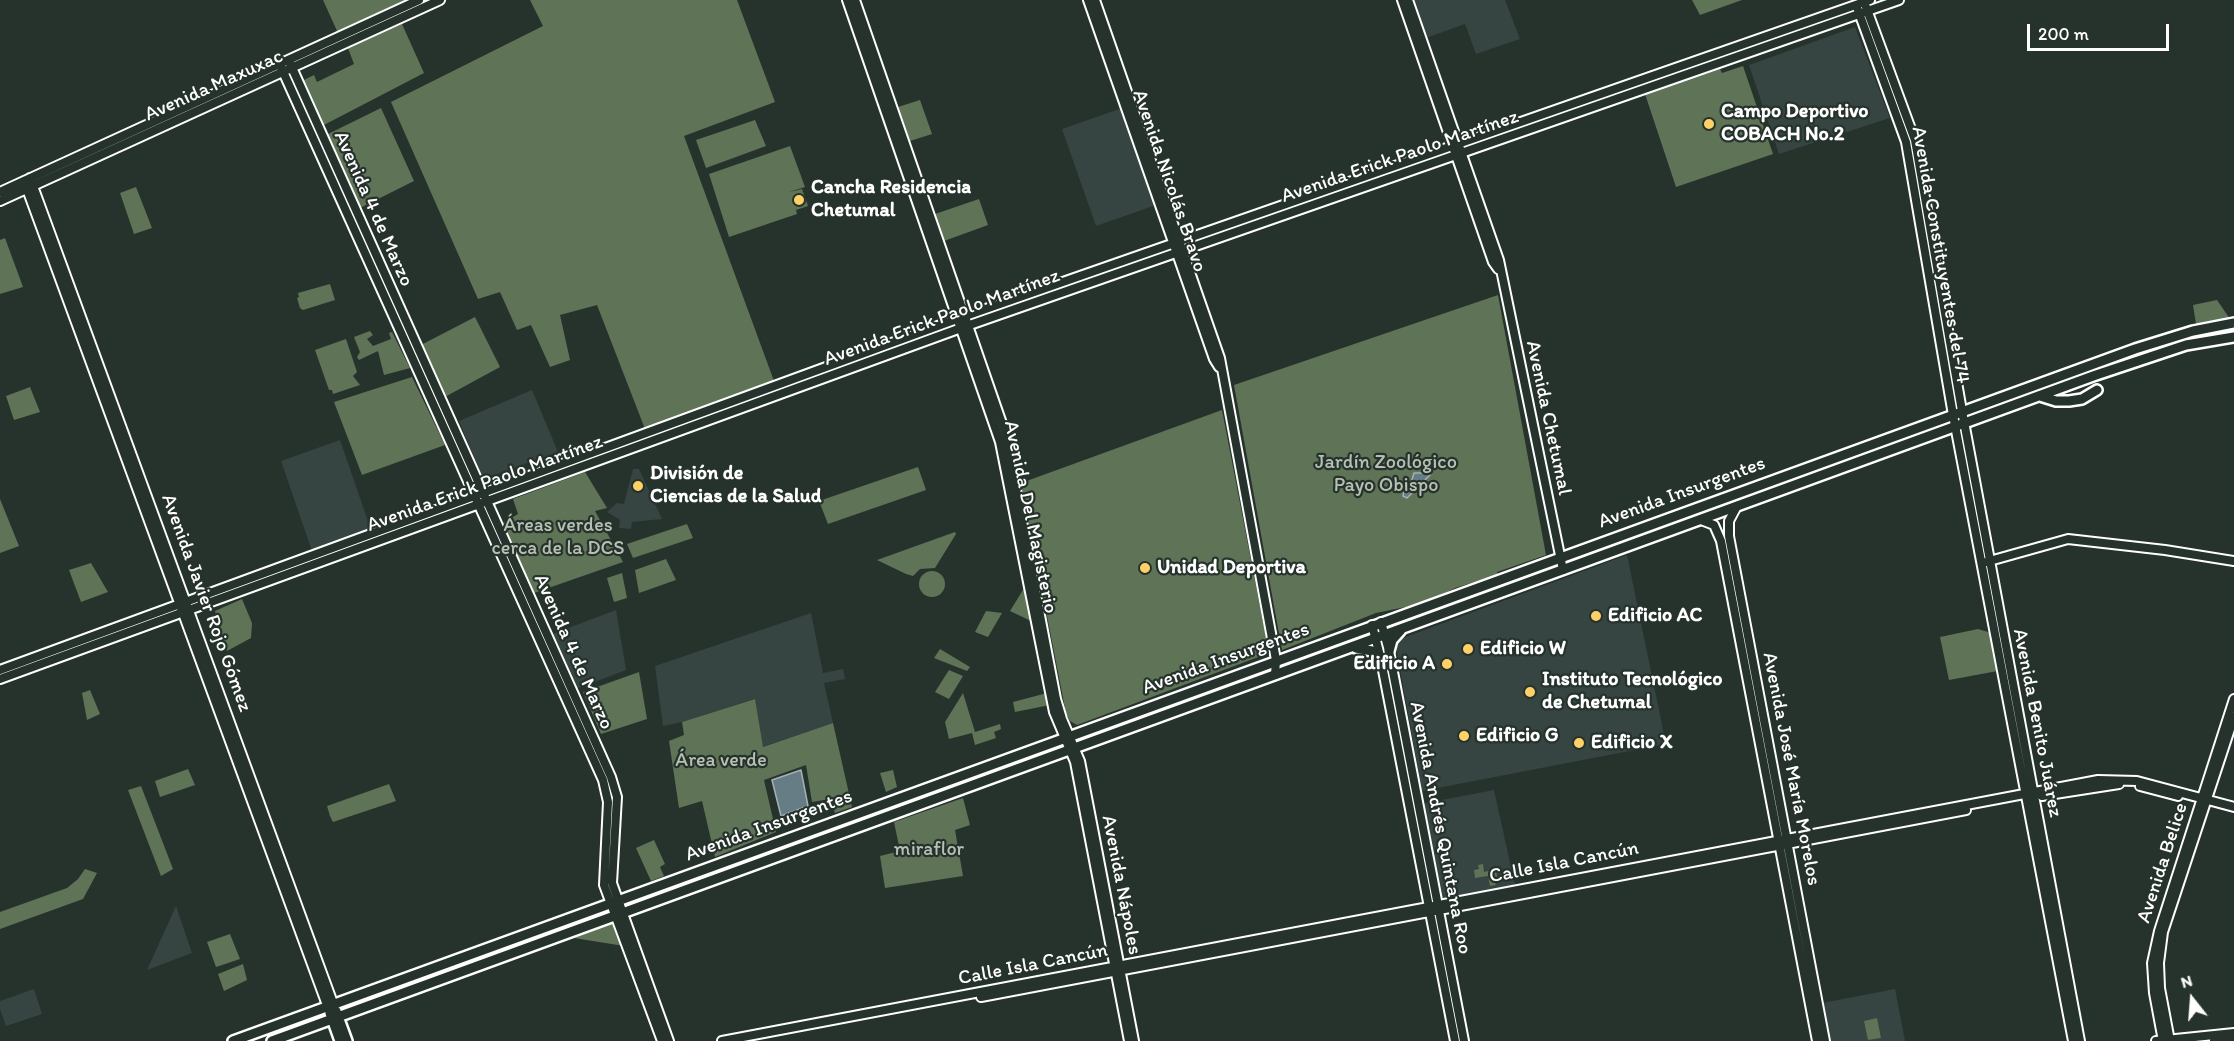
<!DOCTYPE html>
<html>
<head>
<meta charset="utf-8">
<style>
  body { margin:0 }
  #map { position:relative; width:2234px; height:1041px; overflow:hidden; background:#26332d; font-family:Itim,sans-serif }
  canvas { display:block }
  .north { position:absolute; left:2162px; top:969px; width:60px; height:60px; -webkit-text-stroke:4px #26332d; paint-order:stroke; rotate:343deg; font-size:16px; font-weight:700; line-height:24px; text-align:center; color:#fff }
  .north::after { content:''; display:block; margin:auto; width:21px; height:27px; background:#fff; clip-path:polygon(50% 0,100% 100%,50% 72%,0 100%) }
  .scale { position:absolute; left:2027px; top:24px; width:142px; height:27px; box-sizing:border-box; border:3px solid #fff; border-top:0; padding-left:8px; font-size:18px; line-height:21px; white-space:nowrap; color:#fff; -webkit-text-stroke:4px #26332d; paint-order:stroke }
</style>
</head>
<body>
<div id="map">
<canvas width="2234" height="1041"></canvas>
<div class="north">N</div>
<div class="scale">200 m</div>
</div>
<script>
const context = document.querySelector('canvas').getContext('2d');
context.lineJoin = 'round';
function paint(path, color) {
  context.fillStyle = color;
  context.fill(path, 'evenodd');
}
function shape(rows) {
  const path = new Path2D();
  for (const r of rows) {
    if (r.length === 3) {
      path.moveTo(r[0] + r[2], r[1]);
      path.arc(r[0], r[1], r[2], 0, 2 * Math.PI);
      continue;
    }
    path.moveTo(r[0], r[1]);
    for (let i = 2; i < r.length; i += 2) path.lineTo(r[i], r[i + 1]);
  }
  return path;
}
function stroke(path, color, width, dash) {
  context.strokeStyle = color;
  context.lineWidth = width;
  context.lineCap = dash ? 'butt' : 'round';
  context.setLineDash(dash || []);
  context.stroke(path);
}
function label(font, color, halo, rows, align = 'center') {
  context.font = font + ' Itim,sans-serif';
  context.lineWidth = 4.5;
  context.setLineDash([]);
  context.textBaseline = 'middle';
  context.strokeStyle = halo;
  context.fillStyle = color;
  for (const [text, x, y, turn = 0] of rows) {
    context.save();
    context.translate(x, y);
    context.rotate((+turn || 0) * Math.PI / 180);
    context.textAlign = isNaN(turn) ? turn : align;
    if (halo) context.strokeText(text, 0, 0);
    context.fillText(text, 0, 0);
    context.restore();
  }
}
paint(shape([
  [1413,0,1505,0,1520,39,1476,54,1465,24,1426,38],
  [1855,27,1890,118,1779,154,1749,65],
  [1122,108,1156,205,1096,226,1062,129],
  [532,390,558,452,483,479,459,421],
  [340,440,371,530,312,551,281,461],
  [633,469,639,469,662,519,632,522,631,529,619,528,620,520,607,512,617,503,624,504],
  [1627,555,1666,744,1422,791,1395,641],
  [616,610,626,670,576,689,550,635],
  [811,613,823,673,843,669,845,679,824,683,833,723,762,747,754,699,682,722,663,726,655,666],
  [1494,790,1515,885,1440,900,1421,804],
  [176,906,192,953,147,970],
  [34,989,42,1014,6,1026,0,1009,0,1001],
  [1895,989,1905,1041,1830,1041,1822,1003]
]), '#364442');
paint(shape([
  [323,0,408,0,338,33],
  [530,0,737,0,775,102,684,136,774,381,645,429,597,305,560,315,570,360,550,367,531,325,517,330,500,292,478,299,391,102,543,26],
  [1692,0,1742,0,1700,15],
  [402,24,424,73,322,126,302,81,314,75,317,82,354,64,348,48],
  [1743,66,1773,154,1676,187,1645,94,1720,69,1722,73],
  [920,100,932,134,910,141,898,107],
  [381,108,414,181,360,208,326,135],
  [755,120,766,146,706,168,696,140],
  [790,146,805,187,789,192,802,189,808,206,796,210,797,214,729,237,709,174],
  [136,187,152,228,134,234,120,193],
  [979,199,988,225,944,241,935,214],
  [5,238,23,287,0,294,0,240],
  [330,284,335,300,303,310,300,308,297,298,299,297,298,293],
  [1498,295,1546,555,1497,572,1498,575,1455,588,1425,603,1376,613,1282,650,1234,385],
  [2217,300,2230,319,2196,324,2193,305],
  [475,317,500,367,443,398,419,346],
  [370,331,373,335,367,339,373,346,391,339,389,333,392,332,410,368,384,375,378,351,359,360,357,357,360,352,354,337],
  [346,339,357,372,353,376,360,385,333,394,332,390,329,390,315,350],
  [412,377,445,445,362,475,334,402],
  [30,387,40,412,14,420,6,396],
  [1222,410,1269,653,1077,725,1070,721,1066,713,1021,483],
  [918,467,926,490,828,524,819,501],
  [585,472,607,508,595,511,623,562,534,593,503,523,518,514,513,499],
  [0,499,19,546,0,553],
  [687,524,693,538,633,558,627,544],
  [955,532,956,534,935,568,920,569,913,576,906,574,877,560],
  [666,559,676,580,639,593,635,570],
  [91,563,108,592,81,602,69,570],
  [932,584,13],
  [622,573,627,598,614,602,607,578],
  [1026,585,1033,622,1010,611],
  [242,599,252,623,251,638,227,651,215,611],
  [986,611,1002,613,988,637,975,632],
  [1978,629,1988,632,1997,640,2003,670,1949,680,1940,637],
  [940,649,970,667,967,671,934,658],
  [949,670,963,676,949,699,935,692],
  [639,672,647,719,601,734,583,692],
  [90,690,100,714,87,720,82,693],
  [963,693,975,732,1000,724,1001,729,994,732,996,738,975,745,972,733,949,739,945,722],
  [1047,693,1050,705,1015,712,1013,702],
  [755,699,763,747,833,723,852,807,835,813,830,799,812,802,806,765,764,780,776,832,715,857,702,801,679,808,669,741,684,735,682,722],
  [188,769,195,785,160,797,155,781],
  [893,770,897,787,886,792,880,773],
  [389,784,396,801,333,822,330,816,327,806],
  [141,786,173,869,161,876,128,790],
  [963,798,970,825,955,830,963,876,885,888,880,856,900,851,894,822],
  [654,840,665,864,660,867,664,876,651,881,636,848],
  [1483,864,1484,872,1496,869,1497,878,1494,879,1496,885,1490,886,1488,876,1475,878,1474,870,1479,869,1478,865],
  [85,869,97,873,83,899,0,929,0,912,67,888,78,879],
  [615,922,624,946,574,938],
  [230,934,240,959,216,967,207,942],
  [243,964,247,980,224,991,218,974],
  [1877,1018,1881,1038,1868,1040,1864,1021]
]), '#5f7356');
const water = shape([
  [1414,473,1429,473,1430,475,1407,498,1403,496,1404,490,1411,483,1414,473],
  [801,770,808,806,781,816,772,780,801,770]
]);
paint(water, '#677d86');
stroke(water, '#a4b1b6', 1.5);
const secondary = shape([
  [847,0,1000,442,1054,712,1075,762,1129,1041],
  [855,0,1005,432,1056,699,1062,719,1080,761,1134,1041],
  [1088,0,1214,359,1219,367],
  [1095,0,1220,358,1276,660,1275,675],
  [1402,0,1493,262,1498,269],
  [1408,0,1499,260,1563,570],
  [1866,7,1915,140,1962,411,2080,1041],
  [1858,10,1906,142,1953,415,2073,1041],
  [289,61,611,777,617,797,612,883,669,1041],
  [280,65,603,780,608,802,604,885,662,1041],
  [30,178,333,1003],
  [24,181,327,1005],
  [0,192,419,0],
  [0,201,440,0],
  [1737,506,1729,521,1729,536,1825,1041],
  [1701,520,1714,525,1721,541,1817,1041],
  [1986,562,2068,539,2165,550,2234,561],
  [1381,622,1389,651,1464,1041],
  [1372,625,1381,660,1455,1041],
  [0,670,957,319,1870,0],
  [0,679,961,328,1899,0],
  [2140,786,2178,796],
  [2042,796,2119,784],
  [981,997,1966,810],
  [722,1041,2098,780,2137,781,2234,807],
  [2156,1041,2234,1033],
  [2163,1041,2154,993,2152,963,2159,931,2234,699],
  [2170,1041,2160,988,2159,963,2163,932,2234,717],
  [2214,1041,2234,1039]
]);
const primary = shape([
  [2040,396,2056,401,2069,401,2082,399,2097,390],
  [1356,648,1372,651,1381,660],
  [1389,651,1392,640,1401,630],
  [336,1011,347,1041],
  [330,1013,340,1041],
  [233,1041,2135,349,2193,331,2234,323],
  [272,1041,2096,375,2186,345,2234,337]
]);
stroke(secondary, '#fff', 12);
stroke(primary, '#fff', 14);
stroke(secondary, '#26332d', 8);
stroke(primary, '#26332d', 9);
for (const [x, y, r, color] of [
  [1709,124,6,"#ffd166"],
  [799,200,6,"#ffd166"],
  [638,486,6,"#ffd166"],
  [1145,568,6,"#ffd166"],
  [1596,616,6,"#ffd166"],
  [1468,649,6,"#ffd166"],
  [1447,664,6,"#ffd166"],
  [1530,692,6,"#ffd166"],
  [1464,736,6,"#ffd166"],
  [1579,743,6,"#ffd166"]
]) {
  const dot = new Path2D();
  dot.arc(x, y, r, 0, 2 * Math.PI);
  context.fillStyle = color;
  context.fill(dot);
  stroke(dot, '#26332d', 2);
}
label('20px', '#fff', '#26332d', [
  ["Avenida Maxuxac",214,86,-24],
  ["Avenida Erick Paolo Martínez",1400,157,-19],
  ["Avenida Nicolás Bravo",1169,181,71],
  ["Avenida 4 de Marzo",373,209,66],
  ["Avenida Constituyentes del 74",1940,255,80],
  ["Avenida Erick Paolo Martínez",942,318,-20],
  ["Avenida Chetumal",1548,418,78],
  ["Avenida Erick Paolo Martínez",485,484,-20],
  ["Avenida Insurgentes",1682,493,-20],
  ["Avenida Del Magisterio",1030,517,78],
  ["Avenida Javier Rojo Gómez",206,603,70],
  ["Avenida 4 de Marzo",573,652,66],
  ["Avenida Insurgentes",1226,659,-20],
  ["Avenida Benito Juárez",2037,723,79],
  ["Avenida José María Morelos",1791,769,79],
  ["Avenida Insurgentes",769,826,-20],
  ["Avenida Andrés Quintana Roo",1440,828,79],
  ["Calle Isla Cancún",1564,863,-11],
  ["Avenida Belice",2163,863,-72],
  ["Avenida Nápoles",1121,885,79],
  ["Calle Isla Cancún",1033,965,-11]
]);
label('bold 20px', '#fff', '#26332d', [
  ["Campo Deportivo",1721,112],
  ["COBACH No.2",1721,135],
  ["Cancha Residencia",811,188],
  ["Chetumal",811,211],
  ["División de",650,474],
  ["Ciencias de la Salud",650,497],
  ["Unidad Deportiva",1157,568],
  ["Edificio AC",1608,616],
  ["Edificio W",1480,649],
  ["Edificio A",1435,664,"right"],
  ["Instituto Tecnológico",1542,680],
  ["de Chetumal",1542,703],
  ["Edificio G",1476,736],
  ["Edificio X",1591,743]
], 'left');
label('20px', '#b7c0b3', '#26332d', [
  ["Jardín Zoológico",1386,463],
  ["Payo Obispo",1386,486],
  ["Áreas verdes",558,526],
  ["cerca de la DCS",558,549],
  ["Área verde",721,761],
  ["miraflor",929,850]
]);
</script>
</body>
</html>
